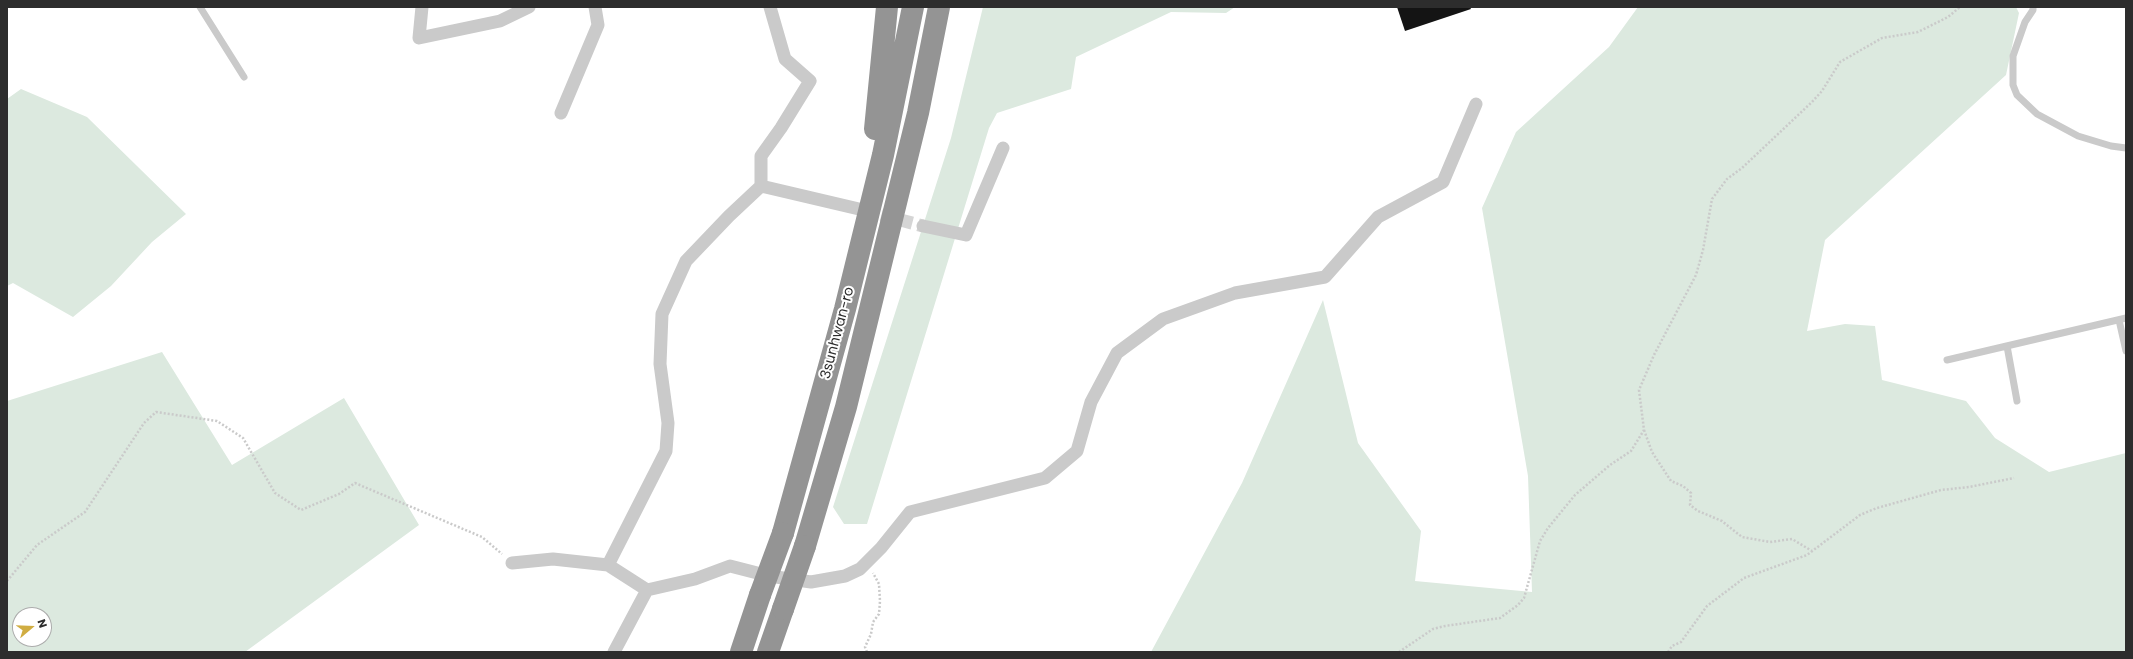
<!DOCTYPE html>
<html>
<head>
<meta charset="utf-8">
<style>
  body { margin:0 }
  #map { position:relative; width:2133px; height:659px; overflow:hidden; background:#fff; font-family:Poppins,sans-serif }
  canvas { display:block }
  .frame { position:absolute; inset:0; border:8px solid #2d2d2d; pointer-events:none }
  .north { position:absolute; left:12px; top:607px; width:40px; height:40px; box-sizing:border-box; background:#fff; border:1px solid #ababab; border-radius:50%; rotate:71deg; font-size:11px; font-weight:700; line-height:16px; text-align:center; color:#2d2d2d }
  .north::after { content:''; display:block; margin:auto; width:14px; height:18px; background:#d0ad42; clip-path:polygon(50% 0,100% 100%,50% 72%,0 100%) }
</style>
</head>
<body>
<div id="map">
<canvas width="2133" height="659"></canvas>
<div class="frame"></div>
<div class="north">N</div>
</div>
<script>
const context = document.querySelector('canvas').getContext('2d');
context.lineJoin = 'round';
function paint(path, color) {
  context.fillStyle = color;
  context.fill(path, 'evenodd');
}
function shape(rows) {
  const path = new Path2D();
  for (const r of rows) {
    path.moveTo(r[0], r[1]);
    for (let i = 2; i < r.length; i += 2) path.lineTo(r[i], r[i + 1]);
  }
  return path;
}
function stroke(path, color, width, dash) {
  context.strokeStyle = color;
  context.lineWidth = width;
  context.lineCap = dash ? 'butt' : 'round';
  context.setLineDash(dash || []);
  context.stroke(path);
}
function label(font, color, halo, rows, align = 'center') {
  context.font = font + ' Poppins,sans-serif';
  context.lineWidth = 4;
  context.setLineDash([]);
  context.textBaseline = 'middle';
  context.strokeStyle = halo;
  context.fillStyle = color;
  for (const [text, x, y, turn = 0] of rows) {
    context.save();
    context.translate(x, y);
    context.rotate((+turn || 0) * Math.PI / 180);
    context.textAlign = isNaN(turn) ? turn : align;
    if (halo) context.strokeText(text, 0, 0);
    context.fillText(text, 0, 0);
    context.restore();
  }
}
paint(shape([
  [983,7,1235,7,1226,13,1171,12,1076,57,1071,89,997,113,989,128,867,524,844,524,833,507,951,138],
  [1638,7,2016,7,2019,13,2006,75,1825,240,1807,331,1845,324,1875,326,1882,380,1966,401,1995,438,2049,472,2126,453,2126,652,1151,652,1242,483,1323,300,1358,443,1421,531,1415,581,1532,592,1528,476,1482,208,1516,132,1609,47],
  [21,89,87,117,186,214,152,242,111,286,73,317,13,283,7,286,7,99],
  [162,352,232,465,344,398,419,525,245,652,7,652,7,401],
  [20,615,44,615,44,639,20,639]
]), '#dce9df');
paint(shape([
  [1397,7,1470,7,1471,9,1405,31]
]), '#141414');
stroke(shape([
  [863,210,923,226]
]), '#d5d5d5', 13, [13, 6]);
stroke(shape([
  [1644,430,1652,452,1671,481,1683,486,1691,493,1690,505,1698,511,1722,521,1742,537,1770,542,1792,539,1812,551],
  [7,581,37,545,85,512,144,423,156,412,217,421,243,438,275,493,301,510,339,494,355,483,482,537,502,554],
  [867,652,865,647,871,634,873,622,879,614,880,601,879,584,873,573],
  [1399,652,1433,629,1445,626,1500,618,1518,605,1524,598,1540,541,1548,528,1575,495,1610,465,1631,451,1644,430,1639,390,1654,355,1696,275,1703,250,1712,199,1727,179,1742,168,1812,102,1822,91,1840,62,1882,38,1918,32,1948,17,1960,7],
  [1668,652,1672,646,1681,642,1707,606,1744,578,1807,555,1860,515,1877,508,1941,490,1969,487,2014,478]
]), '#cacaca', 2.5, [2, 2]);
stroke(shape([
  [200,7,244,77],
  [2033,7,2033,10,2025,22,2013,56,2013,85,2017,95,2037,114,2078,136,2111,146,2126,148],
  [2119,320,2126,351],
  [2007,346,2017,401],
  [1947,360,2126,318]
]), '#cacaca', 7);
stroke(shape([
  [422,7,419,38,500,21,529,7],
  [561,113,598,25,595,7],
  [761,186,859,209],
  [923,226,966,235,1003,148],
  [512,563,553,559,608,565,666,451,668,423,660,364,662,314,686,261,729,216,761,186,761,156,781,128,810,81,785,59,770,7],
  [608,565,647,590],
  [614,652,647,590,695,579,730,566,769,576,811,582,845,576,860,569,881,548,910,512,1045,478,1077,451,1091,402,1117,353,1163,319,1235,293,1325,277,1378,217,1443,182,1476,104]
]), '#cacaca', 13);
stroke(shape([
  [875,129,887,7],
  [783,533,845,309,883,155,913,7],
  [805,546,846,407,918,113,939,7],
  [741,652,760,595],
  [768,652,783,609]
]), '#949494', 22);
stroke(shape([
  [760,595,783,533],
  [783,609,805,546]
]), '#949494', 22);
label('14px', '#2d2d2d', '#fff', [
  ["3sunhwan-ro",838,333,-75]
]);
</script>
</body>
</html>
